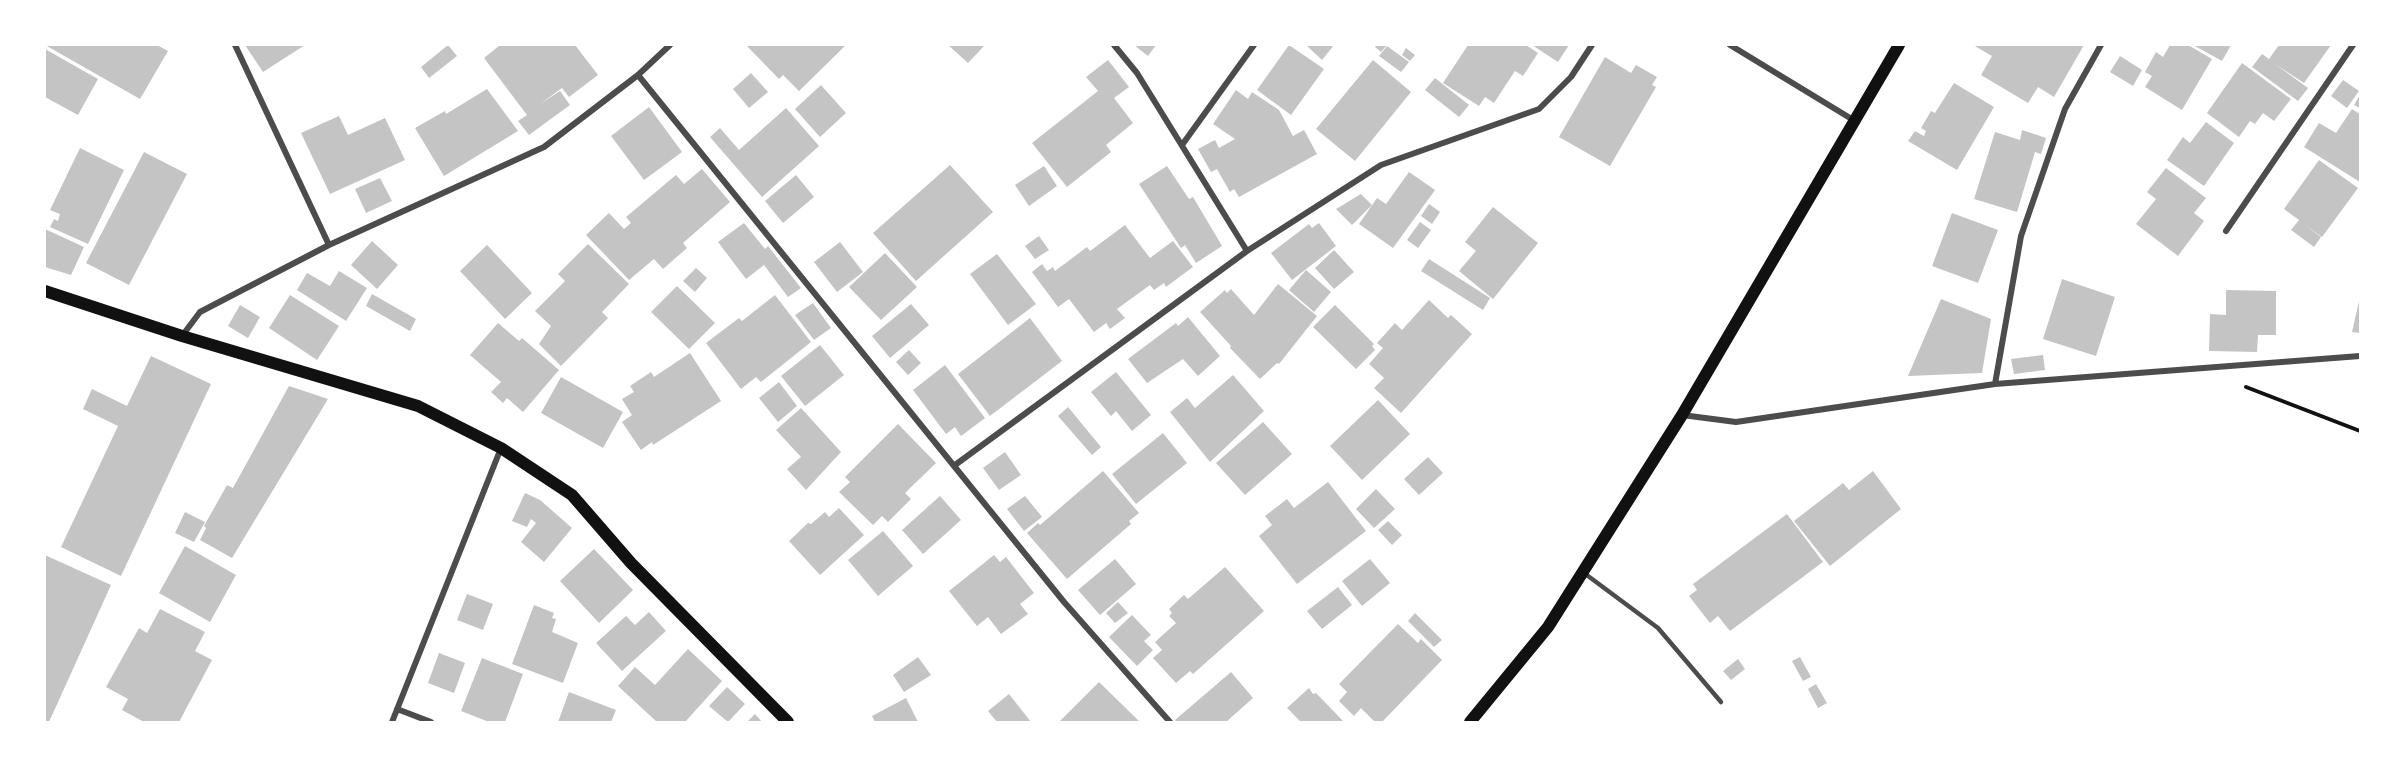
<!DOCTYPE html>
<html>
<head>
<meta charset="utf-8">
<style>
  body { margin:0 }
  #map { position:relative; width:2405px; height:767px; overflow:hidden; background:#fff; font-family:"Sofia Sans Condensed",sans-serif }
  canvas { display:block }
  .frame { position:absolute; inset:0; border:46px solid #fff; pointer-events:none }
</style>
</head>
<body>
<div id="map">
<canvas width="2405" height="767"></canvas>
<div class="frame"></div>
</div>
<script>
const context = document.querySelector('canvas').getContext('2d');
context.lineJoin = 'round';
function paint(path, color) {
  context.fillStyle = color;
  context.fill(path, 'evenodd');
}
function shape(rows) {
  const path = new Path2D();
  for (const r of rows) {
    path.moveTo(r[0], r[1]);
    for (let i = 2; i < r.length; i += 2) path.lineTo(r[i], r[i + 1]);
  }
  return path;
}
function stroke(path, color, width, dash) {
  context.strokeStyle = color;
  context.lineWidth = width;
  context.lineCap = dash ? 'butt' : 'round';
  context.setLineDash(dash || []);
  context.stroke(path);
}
paint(shape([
  [45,45,157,45,168,51,140,99],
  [245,45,305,45,263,72],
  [448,45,457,56,429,78,421,67],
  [500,45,575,45,598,75,569,97,562,88,540,104,560,91,570,105,529,135,518,121,527,115,484,58],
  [746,45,846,45,799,91,783,75,779,79],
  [948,45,985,45,968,63],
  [1134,45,1156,45,1148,56],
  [1289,45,1324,69,1291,115,1257,90],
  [1306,45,1334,45,1322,60],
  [1377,45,1387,45,1381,52,1375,47],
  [1468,45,1526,45,1538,53,1523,76,1515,71,1494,103,1485,97,1479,106,1443,83],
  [1532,45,1569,45,1558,62],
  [1973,45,2084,45,2054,97,2038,87,2028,103,1981,75,1992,56],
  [2170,45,2188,45,2212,59,2182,110,2145,87,2152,76,2145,72,2156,52,2163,57],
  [2193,45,2231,45,2222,61],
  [2279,45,2331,45,2304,83,2275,64,2308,88,2298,101,2252,67,2262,54,2269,59],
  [1387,46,1409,62,1401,72,1379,56],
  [1406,48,1415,55,1410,61,1402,55],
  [45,49,98,79,78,115,45,97],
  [2120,56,2142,70,2133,86,2110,72],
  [1605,57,1631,73,1636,65,1657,77,1652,85,1656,87,1610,166,1559,137],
  [1108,60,1129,87,1114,98,1133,123,1106,145,1111,152,1067,187,1032,143,1098,91,1086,77],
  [1373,60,1411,92,1355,161,1316,129],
  [2242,63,2291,99,2274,121,2263,113,2255,124,2250,121,2239,137,2207,113],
  [751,73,768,92,749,108,733,89],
  [1435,78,1469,105,1459,117,1425,90],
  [2343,80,2359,91,2347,108,2331,96],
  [1954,83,1994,107,1957,170,1908,141,1915,131,1924,136,1926,131,1921,128,1931,111,1935,113],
  [821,85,846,113,820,137,795,109],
  [487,89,518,131,444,176,415,128,445,111,446,114],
  [1236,90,1248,99,1252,92,1279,110,1293,136,1304,130,1317,154,1239,197,1234,189,1230,192,1217,169,1211,172,1198,149,1215,140,1219,148,1235,139,1213,124],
  [2360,95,2360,108,2354,105],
  [649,107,682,152,644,180,611,136],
  [786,108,819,146,762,197,710,137,720,128,739,150],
  [2352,109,2360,114,2360,182,2304,147,2319,123,2336,133],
  [339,116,348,135,385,118,405,160,330,194,301,133],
  [2206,122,2234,143,2204,186,2167,160,2183,137,2190,143],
  [2022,130,2046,138,2041,154,2035,152,2017,212,1974,199,1995,132,2020,140],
  [80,148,124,170,88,244,50,227,54,219,58,221,60,214,50,210],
  [144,152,187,174,129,285,86,263],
  [2319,160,2358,188,2322,237,2305,225,2321,237,2314,247,2291,230,2299,220,2284,209],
  [950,165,993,212,916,281,873,233],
  [1044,166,1057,186,1029,206,1015,185],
  [1167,166,1189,199,1193,197,1222,246,1196,263,1185,245,1181,248,1139,184],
  [2166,168,2206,198,2194,213,2204,221,2178,256,2136,224,2156,199,2147,192],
  [702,169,730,202,683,243,687,248,663,269,654,259,629,280,586,235,609,213,624,229,631,223,626,217,676,175,684,184],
  [1409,172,1435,190,1393,248,1359,224,1377,198,1386,204],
  [796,175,814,197,783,223,765,201],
  [380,178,392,201,366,213,355,189],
  [1361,194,1372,205,1352,225,1336,209],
  [1429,204,1440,212,1432,224,1421,216],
  [1493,207,1538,243,1493,299,1459,271,1476,251,1465,242],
  [1952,213,1998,230,1978,283,1932,266],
  [1420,222,1431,230,1418,248,1407,240],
  [744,223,765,249,768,246,801,288,788,297,764,265,746,279,718,242],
  [1319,223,1336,246,1292,280,1271,253,1309,224,1312,228],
  [1125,225,1150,258,1173,241,1193,267,1166,287,1164,283,1154,290,1150,285,1117,309,1125,318,1110,329,1106,323,1094,332,1069,299,1058,307,1032,272,1042,264,1047,271,1053,267,1055,271,1087,247,1090,251],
  [45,229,84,247,71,275,45,267],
  [1039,236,1049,250,1035,259,1025,246],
  [372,241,398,265,377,289,351,265],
  [840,242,863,272,837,292,814,262],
  [588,244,629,284,602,312,608,318,561,366,539,344,551,326,535,311,565,281,558,274],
  [487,245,532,293,505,319,460,271],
  [1334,250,1354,272,1334,289,1315,268],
  [885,253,917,287,881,320,849,287],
  [997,254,1036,304,1008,325,970,274],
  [1429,259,1490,298,1483,310,1421,271],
  [696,268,707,278,695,292,683,281],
  [1306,270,1331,292,1314,312,1289,290],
  [339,271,367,288,346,321,297,290,307,273,330,286],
  [2062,279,2115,297,2096,356,2043,339],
  [1278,284,1317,316,1279,364,1277,363,1260,379,1230,348,1231,346,1200,312,1225,290,1227,293,1231,289,1254,315],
  [677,286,715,323,689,349,651,312],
  [2226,290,2276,291,2276,335,2258,335,2257,352,2209,351,2210,314,2226,315],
  [372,294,416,319,410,331,366,306],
  [290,295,339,326,317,360,269,328],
  [775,295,811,342,761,382,756,377,741,389,706,343,739,318,742,321],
  [2360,297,2360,333,2352,332],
  [1941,299,1991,319,1982,373,1908,376],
  [1429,300,1448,318,1451,315,1472,334,1401,413,1374,388,1384,378,1369,364,1383,348,1377,343,1395,323,1402,330],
  [813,303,831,328,814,340,795,315],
  [911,304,929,325,890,358,872,336],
  [240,305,260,317,248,338,228,326],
  [1335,305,1374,344,1372,346,1375,350,1356,369,1313,327],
  [1188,317,1220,356,1198,376,1183,359,1147,383,1128,359,1176,323,1178,326],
  [1030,318,1062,361,990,416,958,374],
  [498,323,519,341,522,338,559,370,523,412,507,398,503,403,491,392,501,382,470,355],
  [820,345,844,375,805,406,781,376],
  [909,350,921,363,908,375,896,362],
  [690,353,721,401,653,445,652,442,641,450,622,422,632,415,622,399,634,392,630,386,651,372,654,377],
  [2043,355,2045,370,2014,374,2011,359],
  [151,356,211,384,121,576,61,547,118,426,83,409,92,389,127,406],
  [945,365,985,418,961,436,955,427,946,434,913,390],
  [1116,372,1151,415,1132,431,1116,411,1111,416,1091,392],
  [1233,375,1264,411,1210,462,1170,412,1187,398,1195,408],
  [561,377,623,412,603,448,541,413],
  [779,382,797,406,778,422,759,398],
  [289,386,328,399,232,558,200,540,206,528,204,526,227,485,233,488],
  [1378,400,1410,434,1362,480,1330,446],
  [1068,407,1101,447,1092,455,1058,416],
  [801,408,841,452,806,490,787,469,801,457,776,430],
  [1263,422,1292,454,1245,495,1216,463],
  [898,424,936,463,905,493,911,499,888,522,882,516,873,525,839,492,850,482,845,477],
  [1163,433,1187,463,1136,504,1112,474],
  [1005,452,1021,475,999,490,983,468],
  [1428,457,1443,473,1419,495,1404,479],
  [1103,471,1139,513,1129,521,1131,524,1067,579,1027,533,1038,523,1040,525],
  [1873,471,1901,509,1830,566,1794,521,1843,483,1849,490],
  [1328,482,1366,531,1297,584,1259,536,1272,525,1265,516,1287,499,1294,508],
  [1376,489,1395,509,1374,528,1356,509],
  [525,493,540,500,572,528,544,562,521,542,536,523,531,519,527,527,512,521],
  [940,496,961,520,923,554,902,530],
  [1025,496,1042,517,1024,531,1007,509],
  [839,508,864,535,820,575,789,541,808,523,811,524,825,512,829,517],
  [185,512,205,522,194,542,175,533],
  [1787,514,1823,562,1730,631,1718,616,1710,623,1689,596,1697,590,1693,584],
  [1388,521,1402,535,1392,545,1378,530],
  [883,531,913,566,878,596,848,560],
  [185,546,236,575,210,622,159,593],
  [594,549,633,590,599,623,560,581],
  [45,555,111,585,49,722,45,722],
  [994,555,1000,562,1006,557,1034,593,1020,604,1028,614,1001,634,988,617,977,626,949,591],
  [1115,559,1136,584,1100,615,1078,590],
  [1370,559,1390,583,1362,606,1342,581],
  [1225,567,1264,611,1193,674,1190,671,1176,683,1153,658,1162,650,1155,642,1176,623,1169,616,1172,613,1169,609,1184,595,1188,599],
  [1338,587,1352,605,1322,629,1307,611],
  [467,594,493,604,483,630,457,620],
  [1118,602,1128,613,1115,623,1106,613],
  [534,605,554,613,552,618,556,619,552,632,578,643,563,683,512,664],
  [160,609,205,632,195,651,212,660,179,722,144,722,122,710,128,699,106,687,139,628,147,633],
  [649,612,666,631,622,671,596,643,626,616,635,625],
  [1415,613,1442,640,1434,647,1408,621],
  [1132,615,1151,635,1144,641,1153,650,1137,666,1109,637],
  [1398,624,1418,643,1421,639,1442,660,1382,722,1375,722,1361,708,1354,716,1339,701,1347,692,1339,684],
  [688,649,722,681,685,722,657,722,618,686,635,667,655,685],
  [439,653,465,663,454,693,428,683],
  [918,657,931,675,904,692,893,675],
  [1800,657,1811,677,1803,681,1792,661],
  [482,658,523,674,505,722,489,722,461,711],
  [1738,659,1745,669,1731,680,1723,671],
  [1231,672,1253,698,1226,722,1177,722,1175,720],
  [1099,682,1140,722,1059,722],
  [1816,684,1827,703,1818,708,1808,689],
  [727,687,745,704,728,722,709,706],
  [1309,688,1313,694,1316,693,1344,722,1301,722,1287,708],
  [569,692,616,710,611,722,558,722],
  [1009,694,1031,722,997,722,988,711],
  [906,698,918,722,875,722,872,716],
  [755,714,762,722,747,722]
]), '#c4c4c4');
stroke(shape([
  [2246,387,2360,431]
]), '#111', 4);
stroke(shape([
  [1584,573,1658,628,1721,702]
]), '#4c4c4c', 4.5);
stroke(shape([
  [235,45,329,245],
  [1114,45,1137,73,1247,251],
  [1730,45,1855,121],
  [638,75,1064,602,1170,722],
  [1182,145,1254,45],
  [2226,231,2353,45],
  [182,336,200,312,329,245,544,147,638,75,670,45],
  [1995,384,2021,236,2065,109,2101,45],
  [1682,415,1736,422,1995,384,2360,356],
  [955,465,1247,251,1381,165,1539,109,1571,77,1592,45],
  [397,709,431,722],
  [392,722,501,448]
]), '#4c4c4c', 6);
stroke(shape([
  [45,291,182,336,418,406,501,448,572,495,631,563,788,722],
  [1470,722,1548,627,1682,415,1899,45]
]), '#111', 12);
</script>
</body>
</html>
